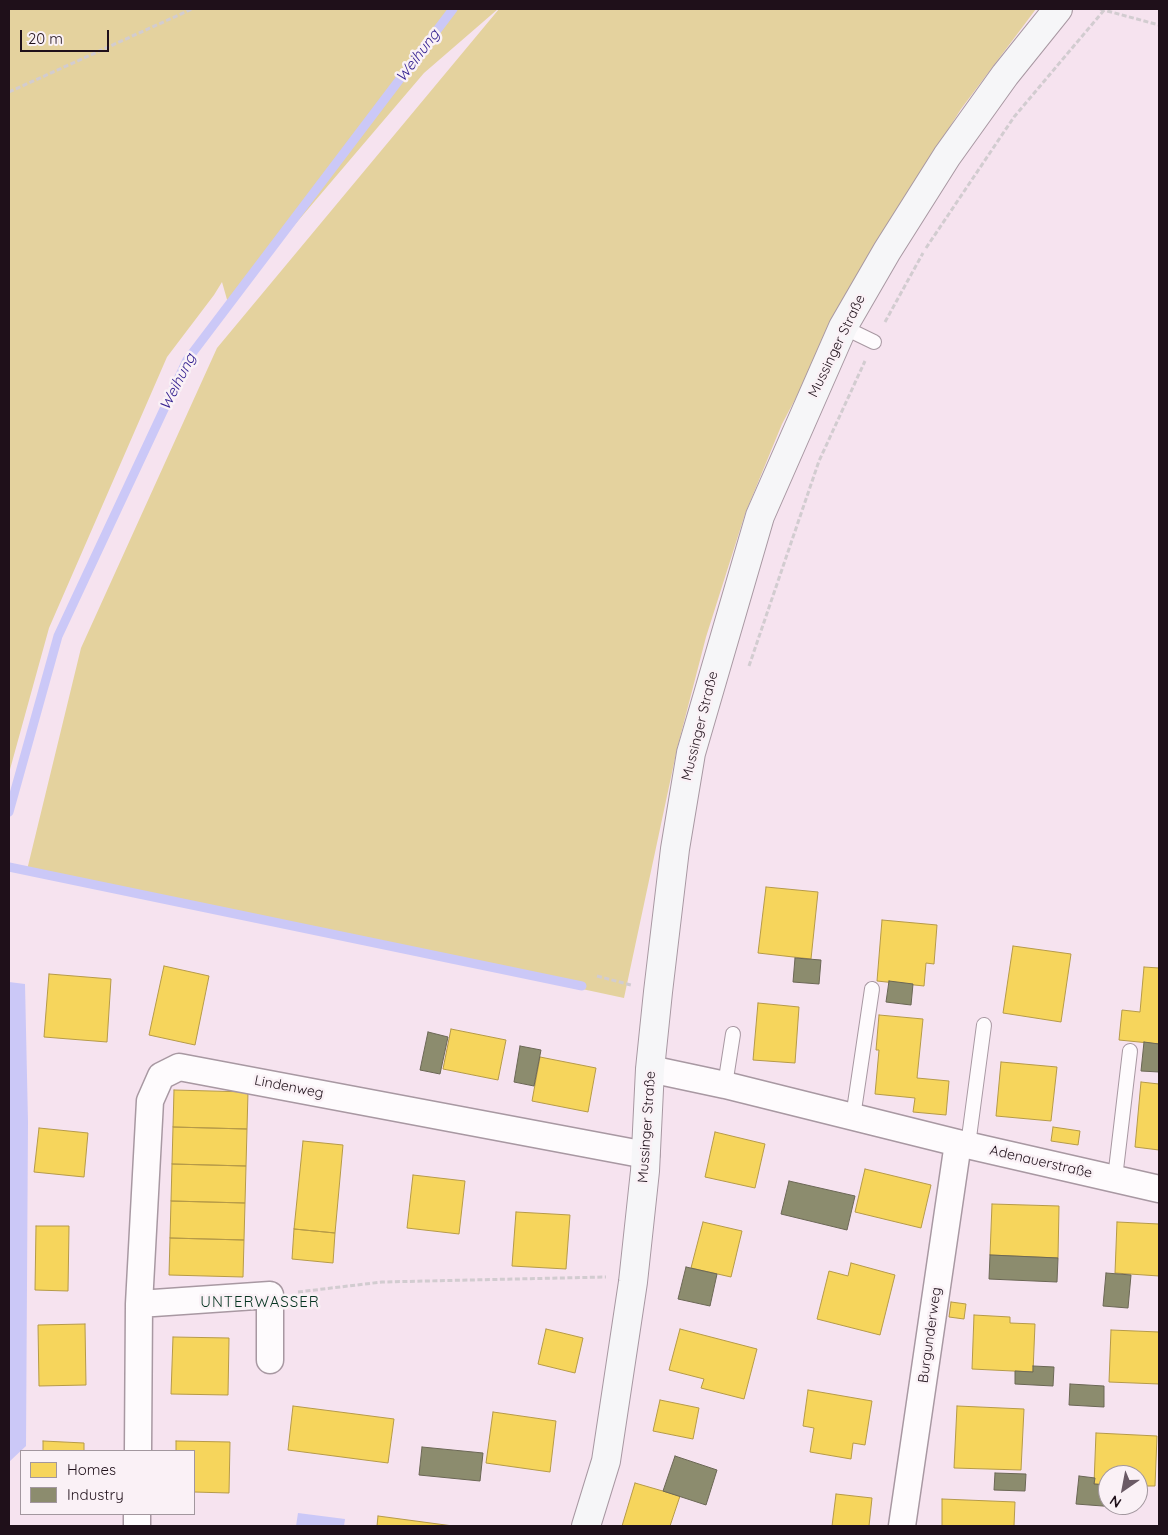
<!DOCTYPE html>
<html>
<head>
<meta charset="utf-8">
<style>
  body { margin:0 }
  #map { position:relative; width:1168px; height:1535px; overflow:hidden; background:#f6e3ef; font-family:Quicksand,sans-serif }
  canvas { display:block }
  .frame { position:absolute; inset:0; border:10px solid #1f101a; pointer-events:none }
  .legend { position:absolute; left:20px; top:1450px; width:175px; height:65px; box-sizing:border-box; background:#faf1f6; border:1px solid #a2979e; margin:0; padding:6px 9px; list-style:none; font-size:15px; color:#1f101a }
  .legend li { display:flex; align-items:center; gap:10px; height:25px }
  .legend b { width:25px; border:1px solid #a2979e }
  .north { position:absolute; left:1098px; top:1465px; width:50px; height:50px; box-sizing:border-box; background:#faf1f6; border:1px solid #a2979e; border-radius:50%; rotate:213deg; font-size:14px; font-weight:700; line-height:20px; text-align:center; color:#1f101a }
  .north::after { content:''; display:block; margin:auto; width:18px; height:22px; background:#6a5a65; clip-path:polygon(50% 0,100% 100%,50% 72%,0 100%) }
  .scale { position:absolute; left:20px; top:30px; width:89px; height:22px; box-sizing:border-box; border:2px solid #1f101a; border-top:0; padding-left:6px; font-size:15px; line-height:18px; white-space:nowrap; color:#1f101a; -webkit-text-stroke:4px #faf1f6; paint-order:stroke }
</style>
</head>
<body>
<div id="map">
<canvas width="1168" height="1535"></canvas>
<div class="frame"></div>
<ul class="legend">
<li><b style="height:14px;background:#f6d55c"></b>Homes</li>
<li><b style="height:14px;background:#8c8c6e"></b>Industry</li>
</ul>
<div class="north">N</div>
<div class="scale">20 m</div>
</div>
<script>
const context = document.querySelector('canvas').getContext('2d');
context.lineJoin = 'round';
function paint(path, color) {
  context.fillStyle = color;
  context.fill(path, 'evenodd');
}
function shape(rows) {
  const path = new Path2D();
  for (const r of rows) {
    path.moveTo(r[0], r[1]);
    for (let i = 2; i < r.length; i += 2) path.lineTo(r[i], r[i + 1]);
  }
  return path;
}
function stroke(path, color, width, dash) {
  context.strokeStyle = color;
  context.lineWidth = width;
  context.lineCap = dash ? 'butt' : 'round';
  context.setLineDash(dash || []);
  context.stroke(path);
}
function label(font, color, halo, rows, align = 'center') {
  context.font = font + ' Quicksand,sans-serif';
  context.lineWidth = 5;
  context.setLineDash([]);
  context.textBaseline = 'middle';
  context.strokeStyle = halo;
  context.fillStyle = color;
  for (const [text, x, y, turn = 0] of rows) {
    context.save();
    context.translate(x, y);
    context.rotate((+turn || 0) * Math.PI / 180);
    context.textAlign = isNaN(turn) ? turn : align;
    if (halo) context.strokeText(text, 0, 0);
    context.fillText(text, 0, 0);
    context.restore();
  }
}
paint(shape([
  [9,9,498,9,424,73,228,303,222,282,214,295,167,357,49,628,9,773],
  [499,9,1036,9,961,109,881,237,782,424,745,514,706,637,677,749,624,998,27,870,81,648,217,348]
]), '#e4d29e');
paint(shape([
  [9,982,25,984,28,1122,26,1446,9,1462],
  [298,1513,345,1519,344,1526,296,1526]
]), '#cbc8f7');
const homes = shape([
  [766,887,818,892,811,959,758,953,766,887],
  [882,920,937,925,934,964,926,963,924,986,877,981,882,920],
  [1013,946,1071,954,1061,1022,1003,1013,1013,946],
  [164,966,209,976,195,1045,149,1035,164,966],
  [1144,967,1159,968,1159,1044,1119,1040,1122,1010,1140,1012,1144,967],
  [49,974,111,979,107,1042,44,1037,49,974],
  [758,1003,799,1007,795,1063,753,1060,758,1003],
  [879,1015,923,1019,917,1078,949,1081,946,1115,913,1112,915,1098,875,1094,879,1050,876,1050,879,1015],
  [451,1029,506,1040,498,1080,443,1069,451,1029],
  [540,1057,596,1068,588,1112,532,1101,540,1057],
  [1001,1062,1057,1067,1051,1121,996,1116,1001,1062],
  [1141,1082,1159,1084,1159,1150,1135,1147,1141,1082],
  [174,1090,248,1092,247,1129,173,1127,174,1090],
  [173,1127,247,1129,246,1166,172,1164,173,1127],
  [1053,1127,1080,1131,1078,1145,1051,1141,1053,1127],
  [39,1128,88,1133,84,1177,34,1172,39,1128],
  [715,1132,765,1144,755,1188,705,1177,715,1132],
  [303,1141,343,1145,335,1233,294,1229,303,1141],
  [172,1164,246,1166,245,1203,171,1201,172,1164],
  [865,1169,931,1185,921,1228,855,1212,865,1169],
  [413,1175,465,1181,459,1234,407,1228,413,1175],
  [171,1201,245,1203,244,1240,170,1238,171,1201],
  [992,1204,1059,1206,1058,1258,990,1255,992,1204],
  [516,1212,570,1215,566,1269,512,1266,516,1212],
  [703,1222,742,1231,731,1277,691,1268,703,1222],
  [1117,1222,1159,1224,1159,1276,1115,1273,1117,1222],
  [36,1226,69,1226,68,1291,35,1290,36,1226],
  [294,1229,335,1233,333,1263,292,1259,294,1229],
  [170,1238,244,1240,243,1277,169,1275,170,1238],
  [851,1263,895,1275,880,1335,817,1319,829,1271,848,1276,851,1263],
  [951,1302,966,1304,964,1319,949,1317,951,1302],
  [974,1315,1010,1317,1010,1323,1035,1324,1033,1372,972,1369,974,1315],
  [85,1324,86,1385,39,1386,38,1325,85,1324],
  [546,1329,583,1338,575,1373,538,1364,546,1329],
  [680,1329,757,1349,744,1399,701,1388,704,1379,669,1370,680,1329],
  [1111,1330,1159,1332,1159,1384,1109,1382,1111,1330],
  [173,1337,229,1338,228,1395,171,1394,173,1337],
  [808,1390,872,1401,865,1445,853,1443,851,1459,810,1452,814,1428,803,1426,808,1390],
  [660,1400,699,1408,693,1439,653,1431,660,1400],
  [293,1406,394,1419,388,1463,288,1450,293,1406],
  [957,1406,1024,1409,1021,1470,954,1468,957,1406],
  [493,1412,556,1421,550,1472,486,1463,493,1412],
  [1096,1433,1157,1436,1155,1486,1138,1486,1138,1475,1108,1475,1108,1485,1094,1484,1096,1433],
  [43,1441,84,1443,84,1451,43,1451,43,1441],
  [176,1441,230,1442,229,1493,194,1492,194,1451,176,1451,176,1441],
  [635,1483,680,1496,670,1526,622,1526,635,1483],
  [836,1494,872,1498,869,1526,832,1526,836,1494],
  [942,1499,1015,1502,1014,1526,942,1526,942,1499],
  [378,1516,453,1526,377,1526,378,1516]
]);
paint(homes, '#f6d55c');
stroke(homes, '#b69a48', 1);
const industry = shape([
  [795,958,821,960,819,984,793,982,795,958],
  [889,981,913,984,911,1005,886,1002,889,981],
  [428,1032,448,1037,440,1074,420,1070,428,1032],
  [1144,1042,1159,1044,1159,1072,1141,1071,1144,1042],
  [520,1046,541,1050,534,1086,514,1082,520,1046],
  [789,1181,855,1196,847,1230,781,1214,789,1181],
  [990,1255,1058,1258,1057,1282,989,1279,990,1255],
  [686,1267,717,1274,710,1306,678,1299,686,1267],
  [1106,1273,1131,1275,1128,1308,1103,1306,1106,1273],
  [1033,1366,1054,1367,1053,1386,1015,1384,1015,1371,1033,1372,1033,1366],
  [1070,1384,1104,1386,1104,1407,1069,1405,1070,1384],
  [422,1447,483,1453,480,1481,419,1475,422,1447],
  [675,1456,717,1470,706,1505,663,1491,675,1456],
  [995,1473,1026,1474,1025,1491,994,1490,995,1473],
  [1079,1476,1095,1478,1094,1484,1108,1485,1108,1505,1116,1505,1116,1507,1076,1504,1079,1476]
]);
paint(industry, '#8c8c6e');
stroke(industry, '#6b6755', 1);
stroke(shape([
  [9,812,58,636,187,360,453,9],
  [9,867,582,986]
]), '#cbc8f7', 9);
const lane = shape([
  [843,327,874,342],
  [725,1085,733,1034],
  [853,1117,872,989],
  [968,1145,984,1025],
  [1115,1178,1130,1051]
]);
const street = shape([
  [650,1069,725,1085,958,1143,1159,1189],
  [139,1304,270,1295,270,1360],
  [138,1451,139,1304,150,1101,161,1076,179,1067,646,1155],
  [137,1526,137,1514],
  [902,1526,958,1143]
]);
const secondary = shape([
  [586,1526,606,1461,633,1282,645,1171,650,1069,658,992,675,849,691,753,760,516,843,327,887,251,947,156,1005,75,1058,9]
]);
stroke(lane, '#a898a2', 16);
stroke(street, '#a898a2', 29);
stroke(secondary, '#a898a2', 30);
stroke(shape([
  [1100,9,1159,25],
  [9,92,192,9],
  [926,248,1014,117,1105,9],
  [885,322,923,253],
  [749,666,819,461,865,361],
  [597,976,631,985],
  [298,1292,382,1282,606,1277]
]), '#d2ccd0', 3, [5, 2.5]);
stroke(lane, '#fefbfd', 14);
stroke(street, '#fefbfd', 26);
stroke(secondary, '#f6f6f8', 28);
label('14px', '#1f101a', '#faf1f6', [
  ["Mussinger Straße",837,346,-64],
  ["Mussinger Straße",700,726,-76],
  ["Lindenweg",289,1087,11],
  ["Mussinger Straße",647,1127,-86],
  ["Adenauerstraße",1041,1162,13],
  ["Burgunderweg",930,1335,-82]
]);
label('italic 15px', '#311e8f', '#faf1f6', [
  ["Weihung",418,56,-53],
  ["Weihung",178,382,-63]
]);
context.letterSpacing = '1px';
label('15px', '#063421', '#faf1f6', [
  ["UNTERWASSER",260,1302]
]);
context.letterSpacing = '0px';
</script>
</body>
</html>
